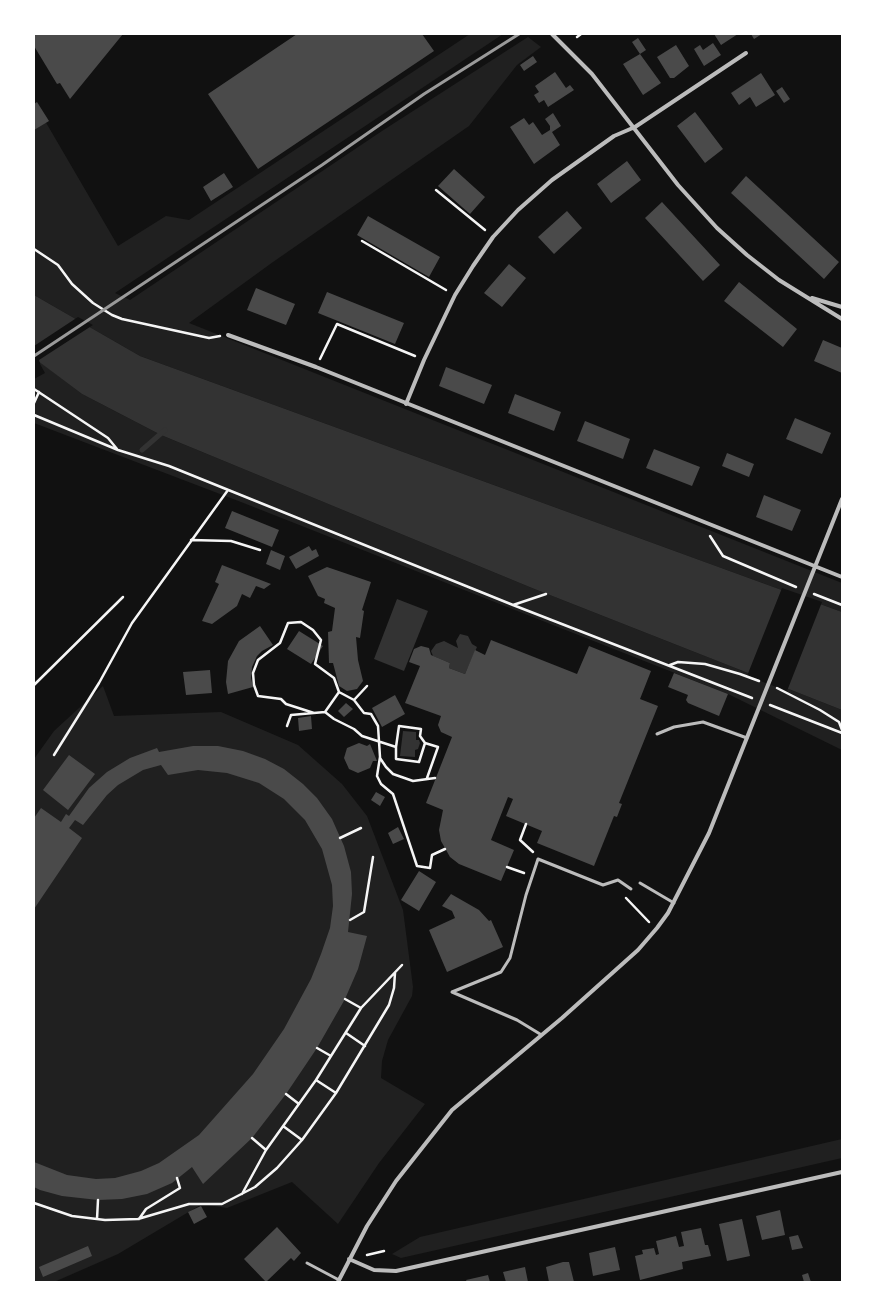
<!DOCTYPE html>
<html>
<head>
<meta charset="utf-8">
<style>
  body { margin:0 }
  #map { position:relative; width:876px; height:1316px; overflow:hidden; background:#111; font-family:Barlow,sans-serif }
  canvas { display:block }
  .frame { position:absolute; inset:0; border:35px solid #fff; pointer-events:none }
</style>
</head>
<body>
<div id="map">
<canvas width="876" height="1316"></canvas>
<div class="frame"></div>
</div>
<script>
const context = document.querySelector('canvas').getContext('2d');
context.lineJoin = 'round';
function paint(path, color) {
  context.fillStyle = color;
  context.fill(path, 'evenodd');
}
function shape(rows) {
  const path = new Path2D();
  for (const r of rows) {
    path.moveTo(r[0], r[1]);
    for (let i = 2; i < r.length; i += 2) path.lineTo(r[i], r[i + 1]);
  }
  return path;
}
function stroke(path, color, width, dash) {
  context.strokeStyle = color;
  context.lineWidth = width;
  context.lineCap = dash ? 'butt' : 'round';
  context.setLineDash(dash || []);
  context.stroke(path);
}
paint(shape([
  [470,34,503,34,115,293,130,300,382,131,528,37,541,47,517,65,469,126,273,262,189,323,842,583,842,612,140,356,34,295,34,102,118,246,166,216,189,220],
  [40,362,82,394,161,435,532,588,842,710,842,750,728,694,241,502,34,423,34,379,45,373,40,364],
  [103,686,114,716,221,712,298,745,342,784,367,816,403,910,413,987,412,996,388,1040,382,1061,381,1078,425,1104,379,1163,338,1224,292,1182,227,1208,202,1204,118,1254,54,1282,34,1282,34,759,54,731],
  [842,1139,842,1158,401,1258,392,1254,420,1237]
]), '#202020');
paint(shape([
  [34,295,140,356,842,612,842,710,532,588,161,435,82,394,34,358],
  [397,599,428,611,404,671,374,659],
  [460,634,468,636,472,644,477,647,465,674,449,668,450,663,433,656,431,651,436,644,444,641,458,648,456,641],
  [403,731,416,732,416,740,419,740,420,743,418,749,415,750,415,757,400,756]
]), '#333');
paint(shape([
  [78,317,93,325,39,360,40,364,34,361,34,346],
  [782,588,822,602,787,691,747,676]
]), '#111');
stroke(shape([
  [142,450,165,430]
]), '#333', 5);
paint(shape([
  [34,34,123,34,70,99,60,83,57,84,34,46],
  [297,34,422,34,434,51,258,169,208,94],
  [714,34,738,34,721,45],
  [751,34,762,34,754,39],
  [638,38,646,50,640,54,661,83,643,95,623,64,640,54,632,42],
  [713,43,721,55,704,66,694,49,700,45,703,50],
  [676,45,689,66,674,78,670,78,657,57],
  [533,56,537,62,524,71,520,65],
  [555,72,566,88,570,85,574,90,548,107,544,100,539,103,534,95,539,92,535,86],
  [761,73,775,95,756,107,750,97,739,105,731,93],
  [782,87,790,99,784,103,776,91],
  [37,102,49,121,34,130,34,104],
  [695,112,723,149,705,163,677,126],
  [553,113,561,126,552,132,560,145,534,164,510,127,524,118,529,125,533,122,542,135,550,130,550,126,545,119],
  [627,161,641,180,611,203,597,184],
  [454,169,485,197,470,214,438,186],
  [224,173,233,187,211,201,203,187],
  [746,176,839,262,824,279,731,193],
  [662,202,720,265,703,281,645,218],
  [567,211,582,228,554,254,538,237],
  [368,216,440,257,429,277,357,235],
  [509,264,526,278,502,307,484,293],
  [739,282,797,329,783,347,724,301],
  [256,288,295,304,286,325,247,310],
  [327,292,404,323,395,344,318,313],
  [823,340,842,348,842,373,814,361],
  [446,367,492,385,484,404,439,386],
  [515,394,561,412,554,431,508,413],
  [795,418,831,433,822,454,786,439],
  [585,421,630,439,623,459,577,441],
  [654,449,700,467,692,486,646,468],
  [727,453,754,464,749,477,722,466],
  [764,495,801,510,792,531,756,517],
  [232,511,279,530,272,547,225,528],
  [309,546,312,551,316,549,319,556,296,569,289,557],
  [271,550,285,556,280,570,266,564],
  [222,565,271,584,264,589,256,586,250,598,242,594,237,606,212,624,202,621,219,584,215,582],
  [327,567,371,582,362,610,364,611,360,638,356,637,358,660,363,681,357,689,347,691,339,686,333,663,329,663,328,632,332,631,335,608,324,603,325,599,318,596,308,576],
  [260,626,273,645,262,651,257,656,252,667,251,678,253,687,228,694,226,682,228,661,239,641],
  [299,631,323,646,311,664,287,649],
  [491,640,577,674,589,646,651,671,640,699,658,706,619,803,622,804,617,817,614,816,594,866,537,843,542,831,506,816,513,799,508,797,491,840,514,850,501,881,459,864,450,857,441,841,439,830,443,810,426,803,452,737,441,732,438,725,441,716,405,703,420,666,409,662,414,649,421,646,429,648,431,655,450,663,449,668,465,674,475,650,485,655],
  [210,670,212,693,186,695,183,672],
  [674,673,728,694,719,716,688,703,686,700,688,695,668,687],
  [395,695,405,714,382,727,372,708],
  [346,703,353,709,344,717,338,711],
  [311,716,312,729,299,731,298,718],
  [359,743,367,746,370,744,377,761,373,761,370,768,358,773,349,769,344,758,347,748],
  [193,746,218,746,243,751,265,759,284,769,303,784,317,798,332,819,344,846,351,872,352,894,348,932,367,936,358,969,345,999,317,1048,286,1094,252,1138,203,1184,192,1167,172,1183,147,1194,122,1199,98,1200,62,1196,40,1190,34,1187,34,1162,67,1175,96,1179,115,1178,141,1171,159,1163,199,1135,253,1074,284,1029,311,979,321,954,330,928,333,906,332,885,322,849,305,820,284,799,259,783,227,773,198,770,168,775,161,765,143,770,118,785,107,795,83,825,75,820,69,828,82,838,34,909,34,818,41,808,61,822,66,814,69,816,89,788,107,772,130,758,157,748,159,752],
  [69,755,95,774,68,810,43,790],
  [376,792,385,797,380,806,371,800],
  [398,827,404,839,393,844,388,833],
  [419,871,436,882,419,911,401,900],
  [451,894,479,910,489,921,491,920,503,947,447,972,429,930,455,918,452,911,442,906],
  [201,1206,207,1217,194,1224,188,1212],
  [780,1210,785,1235,762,1240,756,1216],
  [742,1219,750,1256,727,1261,719,1224],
  [277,1227,301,1253,294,1261,291,1258,266,1282,244,1259],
  [701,1228,705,1245,708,1245,711,1256,682,1262,683,1269,640,1280,635,1256,643,1254,642,1250,654,1248,656,1255,659,1254,656,1241,676,1236,679,1247,684,1246,681,1232],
  [798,1235,803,1248,792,1250,789,1237],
  [88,1246,92,1256,43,1277,39,1267],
  [615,1247,620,1270,593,1276,589,1253],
  [563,1262,569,1262,574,1282,549,1282,546,1267],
  [525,1267,528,1282,506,1282,503,1272],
  [808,1273,811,1282,804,1282,802,1275],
  [488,1275,490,1282,467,1282,466,1280]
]), '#4a4a4a');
stroke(shape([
  [577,37,581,34],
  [436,190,485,230],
  [362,241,446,290],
  [34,249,58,265,72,284,93,303,112,315,122,319,209,338,220,336],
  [320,359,337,324,415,356],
  [34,389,108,438,117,449],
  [34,403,39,392],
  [34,415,118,450,169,466,513,605,752,698],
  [710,536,723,556,796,587],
  [191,540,231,541,260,550],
  [814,594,842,605],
  [513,605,546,594],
  [670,665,678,662,705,664,740,674,759,681],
  [34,685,123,597],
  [777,688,820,710,839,722,842,730],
  [339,692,354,700,367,686],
  [354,700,364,713,371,714,378,726,380,757,377,776,381,784,393,794,417,866,430,868,432,855,445,849],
  [770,705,842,733],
  [314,713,286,704,281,699,258,696,254,685,253,673,258,660,280,643,288,623,301,622,313,630,321,640,315,664,334,678,339,692,325,712],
  [287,726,291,715,325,712,334,719,354,729,362,736,396,747,396,759,419,762,425,743],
  [396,747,399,726,421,729,420,736,425,743,438,747,427,778],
  [54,755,99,683,132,623,228,490],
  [380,758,386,767,393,774,413,781,435,778],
  [526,824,520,840,533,852],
  [340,838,361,828],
  [507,867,524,873],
  [626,898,649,922],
  [350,920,364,912,373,857],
  [345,999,361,1008],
  [346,1033,365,1046],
  [317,1048,331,1056],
  [316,1080,336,1093],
  [286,1094,299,1104],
  [283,1126,302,1140],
  [252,1138,266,1150],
  [242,1194,266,1150,316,1080,361,1008,402,965],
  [34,1203,72,1216,105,1220,138,1219,189,1204,222,1204,255,1187,277,1168,302,1140,336,1093,389,1005,394,988,395,973],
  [97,1219,98,1200],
  [139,1219,146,1209,180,1188,177,1178],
  [367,1255,384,1251]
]), '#f5f5f5', 2.5);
stroke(shape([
  [657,734,674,727,703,722,747,738],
  [640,883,674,903],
  [540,1034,517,1020,452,992,501,972,510,958,526,895,538,859,603,885,618,880,631,889],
  [307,1263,339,1280]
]), '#bcbcbc', 3);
stroke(shape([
  [552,34,592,74,678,185,717,228,747,255,779,280,842,319],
  [812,298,842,307],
  [228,335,316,367,842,577],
  [406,404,424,360,455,295,473,266,493,237,518,210,552,180,614,136,635,127,746,53],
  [349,1259,374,1270,396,1271,842,1172],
  [338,1282,367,1226,396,1181,452,1110,562,1018,638,950,657,928,668,913,709,833,842,499]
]), '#bcbcbc', 4);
stroke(shape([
  [34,356,322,165,424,94,519,34]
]), '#9a9a9a', 3);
</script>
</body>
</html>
